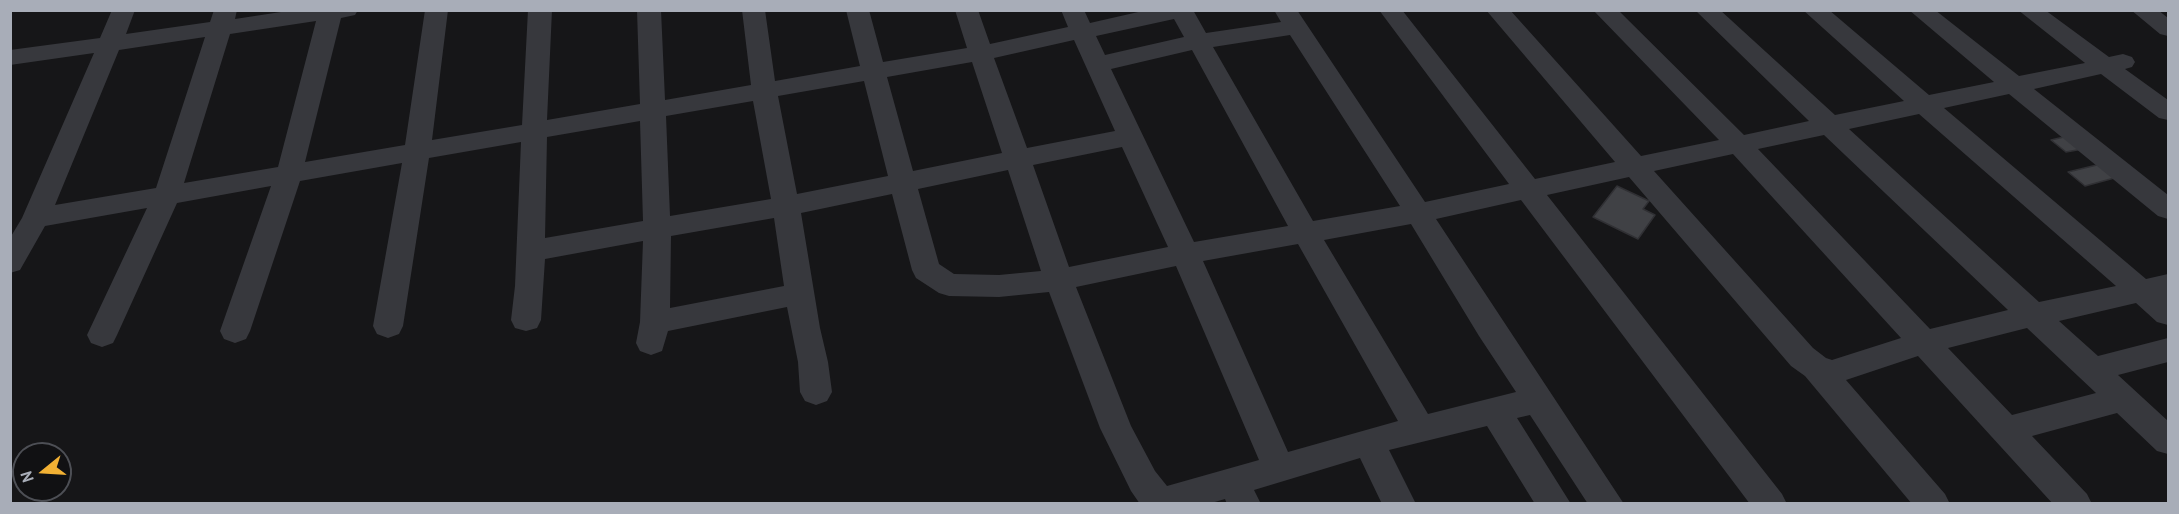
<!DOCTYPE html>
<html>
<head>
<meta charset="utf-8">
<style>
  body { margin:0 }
  #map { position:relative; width:2179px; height:514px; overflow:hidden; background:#161618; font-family:"PT Sans",sans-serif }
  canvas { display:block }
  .frame { position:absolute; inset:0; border:12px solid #a8adb8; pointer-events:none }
  .north { position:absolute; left:12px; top:442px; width:60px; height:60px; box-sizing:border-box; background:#111113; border:2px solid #4d4f55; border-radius:50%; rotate:252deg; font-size:16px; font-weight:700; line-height:24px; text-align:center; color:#a8adb8 }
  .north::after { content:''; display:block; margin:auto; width:21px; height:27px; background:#f2b134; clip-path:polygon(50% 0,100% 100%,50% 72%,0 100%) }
</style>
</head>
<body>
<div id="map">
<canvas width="2179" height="514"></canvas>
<div class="frame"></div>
<div class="north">N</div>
</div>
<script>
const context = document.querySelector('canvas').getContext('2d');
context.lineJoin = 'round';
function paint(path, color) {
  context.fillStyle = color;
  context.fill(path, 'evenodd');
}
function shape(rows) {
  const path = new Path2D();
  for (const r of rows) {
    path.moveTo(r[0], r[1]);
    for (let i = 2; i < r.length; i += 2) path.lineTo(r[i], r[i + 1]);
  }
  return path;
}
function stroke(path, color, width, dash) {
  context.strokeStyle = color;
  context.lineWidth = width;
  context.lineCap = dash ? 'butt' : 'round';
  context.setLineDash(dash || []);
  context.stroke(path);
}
const building = shape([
  [2068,136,2083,149,2066,152,2051,140,2068,136],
  [2101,164,2118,177,2085,186,2068,172,2101,164],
  [1617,186,1649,201,1643,209,1655,215,1638,239,1593,217,1617,186]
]);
paint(building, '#404145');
stroke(building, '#303034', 1.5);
paint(shape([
  [112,10,135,10,126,34,210,22,214,10,237,10,235,19,294,10,358,10,355,15,341,18,305,162,405,145,425,10,448,10,432,140,522,125,528,10,552,10,547,120,640,104,637,10,661,10,665,100,751,85,742,10,765,10,775,81,860,66,846,10,869,10,883,62,967,48,955,10,978,10,990,44,1068,27,1061,10,1084,10,1090,23,1147,10,1193,10,1206,33,1281,22,1274,10,1297,10,1425,202,1509,184,1379,10,1402,10,1535,179,1615,162,1486,10,1510,10,1641,156,1719,140,1593,10,1618,10,1744,135,1809,121,1695,10,1720,10,1835,115,1904,101,1803,10,1829,10,1929,95,1994,82,1909,10,1935,10,2019,76,2085,63,2018,10,2045,10,2109,57,2123,54,2132,57,2135,62,2132,67,2125,69,2168,100,2168,120,2159,118,2101,74,2034,89,2168,195,2168,219,2158,216,2009,94,1944,108,2146,279,2168,274,2168,325,2157,322,2136,303,2059,321,2098,356,2168,338,2168,362,2118,375,2168,421,2168,454,2157,451,2117,413,2032,436,2087,494,2092,504,2053,504,1918,356,1846,380,1945,494,1950,504,1912,504,1805,376,1791,366,1629,177,1547,195,1782,494,1787,504,1750,504,1521,200,1436,219,1624,504,1588,504,1530,415,1517,418,1571,504,1535,504,1487,426,1389,450,1416,504,1382,504,1360,458,1254,490,1261,504,1227,504,1225,499,1208,504,1140,504,1131,491,1100,428,1049,292,999,297,949,296,939,293,916,278,912,270,892,194,801,213,820,328,828,362,832,392,827,401,816,405,805,401,800,392,798,362,787,307,668,331,662,351,651,355,640,351,636,343,640,322,643,241,545,259,541,320,537,328,526,331,515,328,511,320,515,286,521,142,429,158,403,326,399,334,388,338,377,334,373,326,402,163,300,181,250,331,246,339,235,343,224,339,220,331,271,186,177,203,117,335,113,343,102,347,91,343,87,335,147,208,45,226,20,270,10,273,10,238,22,218,94,53,10,65,10,50,100,38,112,10],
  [1174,19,1184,37,1105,55,1096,36,1174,19],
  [316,21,278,167,184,183,230,34,316,21],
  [1290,35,1400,206,1313,221,1213,47,1290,35],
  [205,37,156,188,55,205,119,50,205,37],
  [1074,40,1115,131,1027,148,994,58,1074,40],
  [1192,50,1288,226,1194,242,1111,69,1192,50],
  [972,62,1002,153,913,171,887,77,972,62],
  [864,81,888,176,797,194,778,96,864,81],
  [753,101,771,199,670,216,666,116,753,101],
  [1919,114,2116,286,2039,302,1849,129,1919,114],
  [640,121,643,221,545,238,547,137,640,121],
  [1824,135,2008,310,1930,329,1758,149,1824,135],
  [1122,147,1168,247,1069,267,1033,165,1122,147],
  [1733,154,1901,338,1832,360,1826,358,1813,348,1654,171,1733,154],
  [1008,170,1041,271,999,275,954,274,939,264,918,189,1008,170],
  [774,218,784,286,670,308,671,236,774,218],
  [1411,224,1479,336,1516,392,1428,414,1324,240,1411,224],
  [1298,244,1398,421,1288,452,1203,261,1298,244],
  [1176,266,1259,460,1167,486,1155,471,1131,426,1076,287,1176,266],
  [2027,328,2096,393,2012,415,1948,348,2027,328],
  [2131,10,2158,10,2168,18,2168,36,2160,34,2131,10]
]), '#37383d');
</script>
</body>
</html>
